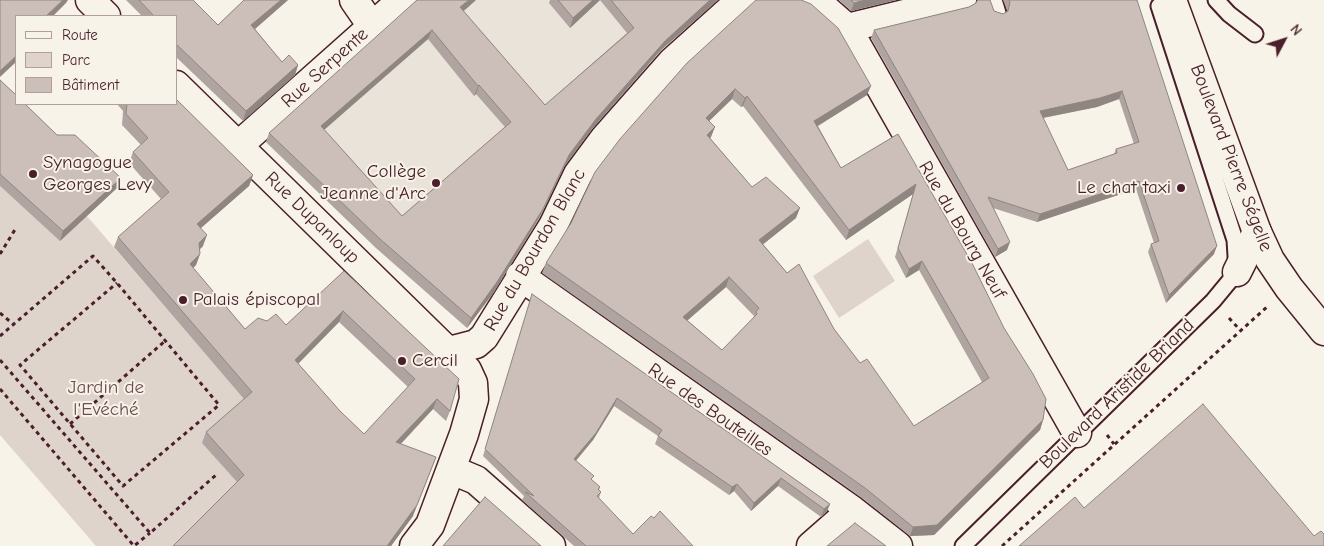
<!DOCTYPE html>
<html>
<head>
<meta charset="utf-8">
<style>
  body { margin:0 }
  #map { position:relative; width:1324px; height:546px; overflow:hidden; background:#f7f3e8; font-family:"Comic Neue",sans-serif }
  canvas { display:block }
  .legend { position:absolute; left:15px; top:15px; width:162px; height:90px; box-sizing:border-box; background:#f7f3e8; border:1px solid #b29e9c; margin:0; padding:6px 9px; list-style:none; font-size:15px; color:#4a1f2b }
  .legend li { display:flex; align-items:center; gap:10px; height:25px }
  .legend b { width:25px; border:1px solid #b29e9c }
  .north { position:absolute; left:1259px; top:15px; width:50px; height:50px; -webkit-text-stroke:4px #f7f3e8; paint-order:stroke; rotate:50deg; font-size:14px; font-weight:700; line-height:20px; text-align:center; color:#4a1f2b }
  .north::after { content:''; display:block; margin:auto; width:18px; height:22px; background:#4a1f2b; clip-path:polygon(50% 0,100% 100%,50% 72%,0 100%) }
</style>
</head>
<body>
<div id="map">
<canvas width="1324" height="546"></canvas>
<ul class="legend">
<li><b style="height:6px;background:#f7f3e8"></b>Route</li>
<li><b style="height:14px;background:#ded4cc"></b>Parc</li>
<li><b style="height:14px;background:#ccbfb9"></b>Bâtiment</li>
</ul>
<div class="north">N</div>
</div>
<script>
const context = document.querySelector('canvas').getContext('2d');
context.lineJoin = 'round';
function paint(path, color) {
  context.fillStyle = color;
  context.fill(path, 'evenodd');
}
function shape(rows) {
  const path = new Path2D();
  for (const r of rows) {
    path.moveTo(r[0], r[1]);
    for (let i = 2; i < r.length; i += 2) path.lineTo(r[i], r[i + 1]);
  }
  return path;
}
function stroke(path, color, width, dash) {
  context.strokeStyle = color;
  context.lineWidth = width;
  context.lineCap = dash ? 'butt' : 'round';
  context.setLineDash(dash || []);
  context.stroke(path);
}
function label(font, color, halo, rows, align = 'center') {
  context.font = font + ' "Comic Neue",sans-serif';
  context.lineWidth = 4;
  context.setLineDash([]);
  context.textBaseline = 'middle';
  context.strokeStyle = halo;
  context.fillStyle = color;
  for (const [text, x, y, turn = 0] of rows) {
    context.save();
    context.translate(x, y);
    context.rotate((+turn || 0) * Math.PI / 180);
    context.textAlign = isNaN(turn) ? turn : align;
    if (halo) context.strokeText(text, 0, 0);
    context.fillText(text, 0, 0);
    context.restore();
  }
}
paint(shape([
  [422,0,723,0,674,41,588,142,517,260,467,328,376,248,261,138]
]), '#eae3da');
paint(shape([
  [0,186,60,240,86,215,248,403,203,443,240,485,184,546,96,546,0,435],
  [868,239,895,281,839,318,813,276]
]), '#ded4cc');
const service = shape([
  [994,0,998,13],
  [1216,0,1229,14,1255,34],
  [963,546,1213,301,1237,272,1235,240,1159,6]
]);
const minor = shape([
  [90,0,106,16],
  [354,0,372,26],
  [815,0,847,28,1077,433],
  [847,28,962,0],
  [176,85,467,370,473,383,474,399,464,434,430,525,414,546],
  [249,136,402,0],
  [1237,272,1257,232],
  [520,276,852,510,898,546],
  [449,351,476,344,484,337,553,226,578,174,604,139,672,62,741,0],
  [452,470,476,480,551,546],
  [811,546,852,510]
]);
const primary = shape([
  [1172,0,1257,232,1270,260,1289,288,1324,331]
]);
stroke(service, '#4a1f2b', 19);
stroke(minor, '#4a1f2b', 31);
stroke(primary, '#4a1f2b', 31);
stroke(shape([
  [0,254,16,228],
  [0,313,13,324],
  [1229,318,1240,330],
  [0,336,93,256,117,283,219,405,123,486,20,365,117,283],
  [0,360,150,533,216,475],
  [0,389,134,546,150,533],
  [70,424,165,341],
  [1107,435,1114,444],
  [1002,546,1268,306]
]), '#4a1f2b', 3, [4, 4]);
stroke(service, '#f7f3e8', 15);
stroke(minor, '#f7f3e8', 28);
stroke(primary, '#f7f3e8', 28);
paint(shape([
  [126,0,193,0,218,25,244,0,288,0,255,29,282,62,298,65,295,75,243,121,176,57,176,16,142,16],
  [476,0,463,11,545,105,627,33,600,0,718,0,661,50,592,129,565,165,539,218,494,292,467,328,376,248,266,142,269,133],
  [428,39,474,96,476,94,505,127,402,216,324,130],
  [550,0,600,0,570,28,549,3],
  [801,0,867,95,818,126,841,168,898,134,1043,420,1040,430,934,535,910,536,861,497,542,273,546,263],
  [732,99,741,107,743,106,846,240,913,194,895,257,906,278,919,270,982,382,914,426,860,363,834,329,763,244,796,218,752,187,710,138,711,137,709,121],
  [726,287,754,316,753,318,722,350,687,320],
  [839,0,896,0,851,11],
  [977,0,990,0,994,11,1003,14,1007,12,1007,10,1003,0,1137,0,1214,254,1166,303,1148,252,1151,244,1154,243,1136,189,1037,222,993,208,1007,250,995,257,871,38,874,30,969,7,976,3],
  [1119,99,1134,144,1116,149,1114,154,1068,170,1043,118,1097,107],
  [0,80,57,135,121,178,117,188,60,241,0,186],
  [117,104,176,104,253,175,249,186,201,228,203,246,200,249,200,254,196,265,193,268,245,329,267,321,286,325,344,271,450,411,446,421,433,409,401,444,413,516,391,546,173,546,237,482,202,443,206,432,244,399,114,247,118,237,161,199,129,163,133,152,141,145,122,125,123,111],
  [339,322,408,387,364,434,340,411,298,364],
  [532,294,830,504,827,511,821,517,778,486,751,511,734,491,729,495,655,444,658,436,614,406,593,440,576,461,592,480,600,487,599,490,601,492,599,498,633,534,693,546,574,546,522,500,524,496,483,456]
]), '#afa49f');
paint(shape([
  [63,0,68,0,66,3,53,16,46,16],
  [281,0,288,0,248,35,251,25],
  [469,0,476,0,457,17,460,7],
  [593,0,600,0,570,28,573,18],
  [710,0,718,0,661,50,592,129,565,165,539,218,494,292,467,328,471,318,569,155,596,119,665,41],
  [865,0,896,0,851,11,854,3],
  [432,30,428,39,317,136,321,126],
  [16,56,16,62,0,77,0,71],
  [298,65,295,75,243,121,246,111],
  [479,85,476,94,474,96,478,86],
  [871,86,867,95,811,130,814,121],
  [735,89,732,99,702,128,706,118],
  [1122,91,1119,99,1097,107,1037,119,1040,111],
  [747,96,743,106,741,107,745,98],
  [715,127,711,137,703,145,707,135],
  [253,175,249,186,194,234,197,224],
  [121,178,117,188,60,241,63,231],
  [1139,181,1136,189,1037,222,1040,214],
  [916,184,913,194,846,240,849,230],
  [800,208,796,218,756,250,759,240],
  [207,235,203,246,195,254,199,243],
  [1010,242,1007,250,995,257,998,249],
  [1217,246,1214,254,1166,303,1169,295],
  [200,254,196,265,186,275,190,264],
  [922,261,919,270,906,278,909,269],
  [729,277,726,287,680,327,683,317],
  [343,311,339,322,291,371,295,360],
  [617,398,614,406,593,440,571,466,574,459],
  [437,399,433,409,392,453,396,442],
  [1043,420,1040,430,934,535,910,536,913,527],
  [436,457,413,516,391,546,387,546],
  [781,478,778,486,751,511,754,503],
  [737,484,734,491,729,495,732,487],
  [830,504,827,511,821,517,824,509]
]), '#8f8682');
const building = shape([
  [0,0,63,0,46,16,16,16,16,56,0,71,0,0],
  [139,0,193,0,218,25,244,0,281,0,251,25,282,62,289,55,298,65,246,111,176,44,176,16,154,16,139,0],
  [417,0,469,0,460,7,545,105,634,28,611,0,710,0,665,41,596,119,569,155,543,209,497,282,471,318,380,239,269,133,417,0],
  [432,30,478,86,479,85,511,122,402,216,321,126,432,30],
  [558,0,593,0,573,18,558,0],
  [756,0,801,0,811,4,838,28,871,86,814,121,841,168,898,134,972,263,1004,328,1033,374,1046,399,1043,420,937,525,913,527,865,488,546,263,571,223,595,172,620,139,687,63,756,0],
  [735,89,745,98,747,96,849,230,916,184,898,248,909,269,922,261,989,378,914,426,867,359,860,363,834,329,799,264,787,273,759,240,800,208,766,177,752,187,707,135,715,127,706,118,735,89],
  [729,277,759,308,756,312,757,314,722,350,683,317,729,277],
  [851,0,865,0,854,3,851,0],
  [978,0,990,0,994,11,1003,14,1008,11,1010,2,1009,0,1137,0,1217,246,1169,295,1151,244,1159,241,1139,181,1040,214,988,197,1010,242,998,249,874,30,969,7,976,3,978,0],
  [1122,91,1139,142,1116,149,1117,153,1068,170,1040,111,1100,98,1122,91],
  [0,80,16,95,16,104,25,104,57,135,75,135,121,178,63,231,0,174,0,80],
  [176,99,253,175,197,224,207,235,199,243,200,254,190,264,245,329,258,318,267,321,276,314,286,325,344,271,459,379,450,411,437,399,396,442,436,457,417,505,387,546,173,546,244,475,206,432,252,392,118,237,169,192,133,152,148,138,126,114,127,104,176,104,176,99],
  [343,311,415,379,364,434,340,411,295,360,343,311],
  [532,294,830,504,824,509,781,478,754,503,737,484,732,487,658,436,662,430,617,398,596,433,574,459,594,476,591,479,600,487,598,489,601,492,597,496,633,534,651,516,654,518,660,511,693,546,586,546,525,492,534,496,485,449,532,294],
  [1203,404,1314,536,1321,531,1324,534,1324,546,1019,546,1075,497,1084,508,1203,404],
  [485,497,541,546,443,546,485,497],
  [855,523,886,546,827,546,855,523]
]);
paint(building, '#ccbfb9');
stroke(building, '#8f8682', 1);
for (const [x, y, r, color] of [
  [33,174,5,"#4a1f2b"],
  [436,183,5,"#4a1f2b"],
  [1181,188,5,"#4a1f2b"],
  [183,300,5,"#4a1f2b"],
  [402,361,5,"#4a1f2b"]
]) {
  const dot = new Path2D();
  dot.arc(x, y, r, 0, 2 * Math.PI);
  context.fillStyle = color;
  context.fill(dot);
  stroke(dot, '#f7f3e8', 2);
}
label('19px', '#4a1f2b', '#f7f3e8', [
  ["Rue Serpente",325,68,-42],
  ["Boulevard Pierre Ségelle",1231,158,69],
  ["Rue Dupanloup",312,218,44],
  ["Rue du Bourg Neuf",962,230,60],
  ["Rue du Bourdon Blanc",535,250,-60],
  ["Boulevard Aristide Briand",1117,394,-44],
  ["Rue des Bouteilles",710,410,35]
]);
label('19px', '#4a1f2b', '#f7f3e8', [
  ["Synagogue",43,163],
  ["Georges Levy",43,185],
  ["Collège",426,172,"right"],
  ["Jeanne d'Arc",426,194,"right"],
  ["Le chat taxi",1171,188,"right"],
  ["Palais épiscopal",193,300],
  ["Cercil",412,361]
], 'left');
label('19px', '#6f4c53', '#f7f3e8', [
  ["Jardin de",106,388],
  ["l'Evéché",106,410]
]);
</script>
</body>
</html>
